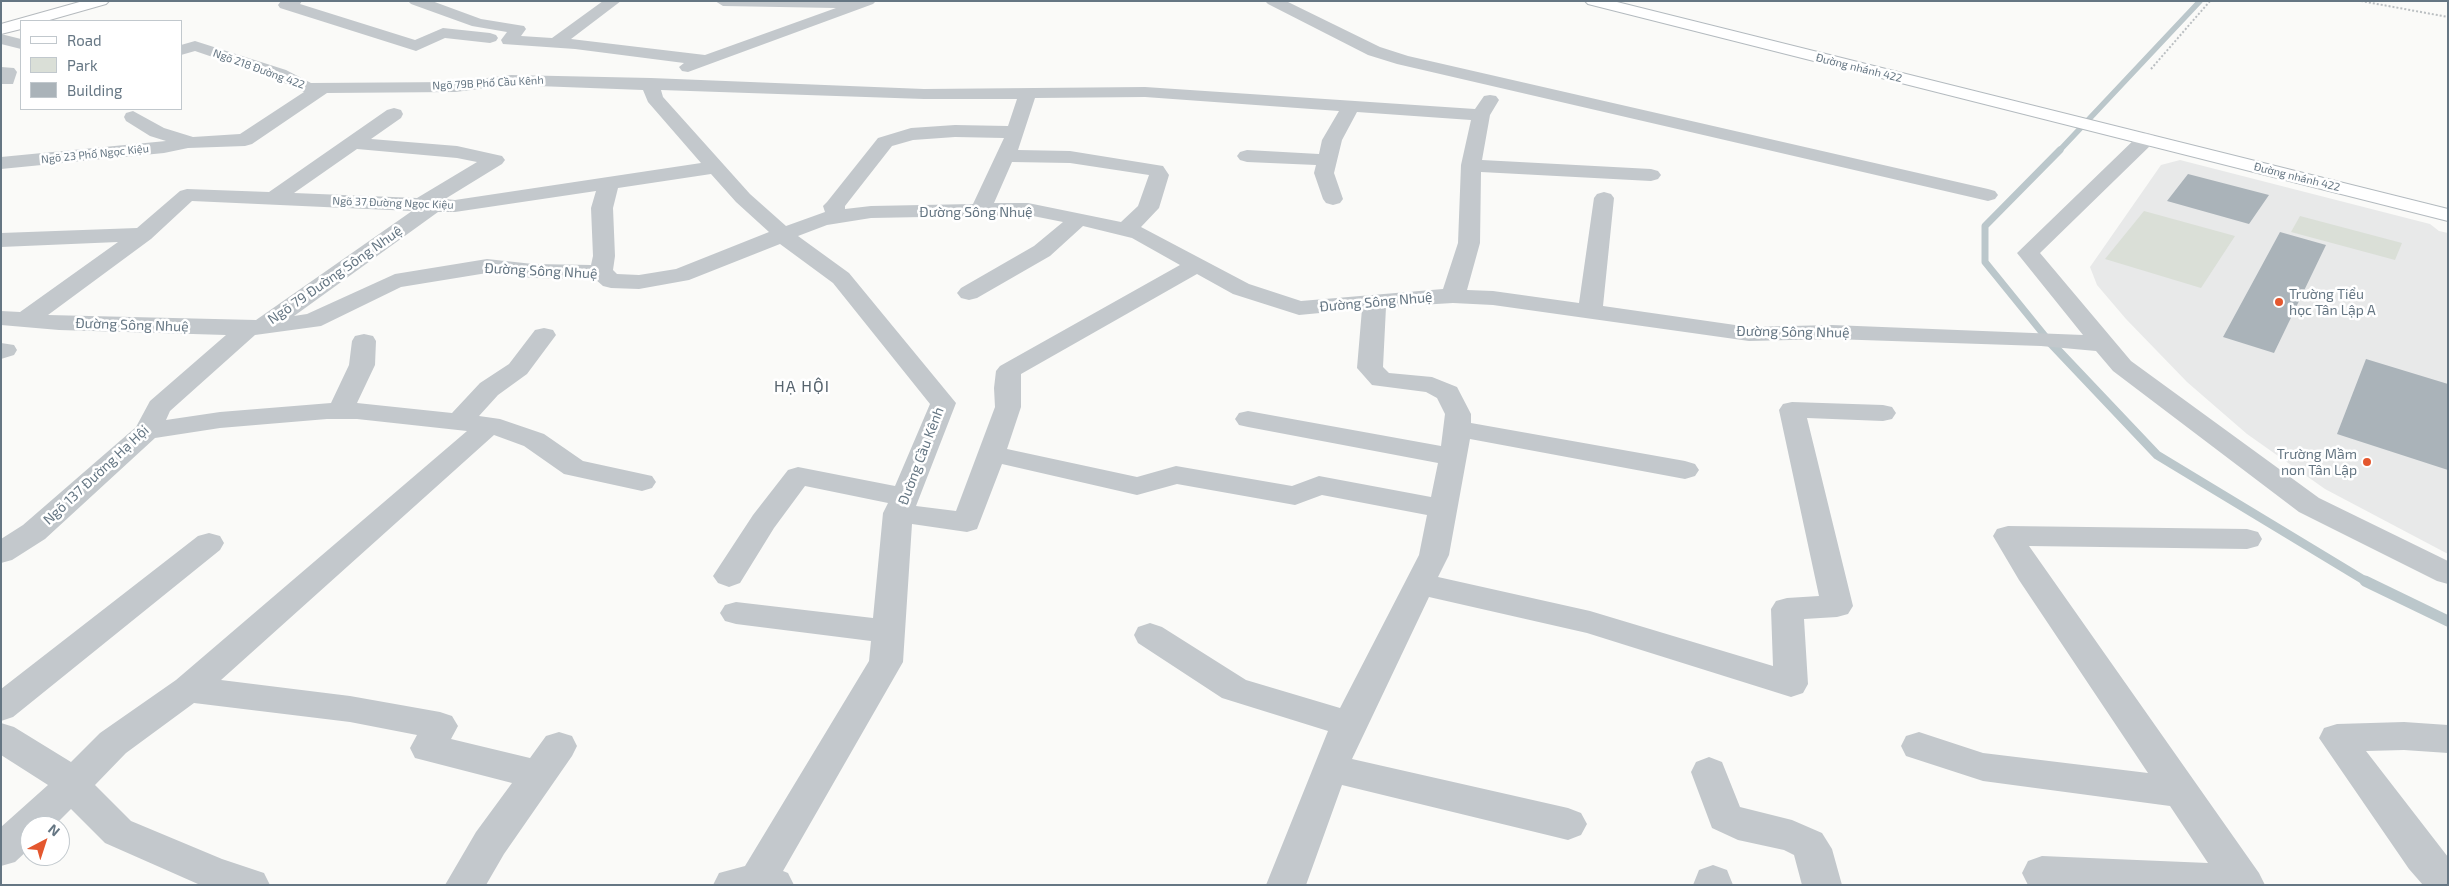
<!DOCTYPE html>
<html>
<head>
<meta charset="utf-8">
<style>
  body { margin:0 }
  #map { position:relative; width:2449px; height:886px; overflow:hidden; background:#fafaf8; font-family:"Exo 2",sans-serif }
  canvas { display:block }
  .frame { position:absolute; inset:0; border:2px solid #657683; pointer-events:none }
  .legend { position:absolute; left:20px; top:20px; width:162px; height:90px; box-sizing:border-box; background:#fff; border:1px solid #c1c8cd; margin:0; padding:6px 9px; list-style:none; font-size:15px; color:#657683 }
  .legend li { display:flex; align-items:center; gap:10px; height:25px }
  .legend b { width:25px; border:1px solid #c1c8cd }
  .north { position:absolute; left:20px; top:816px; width:50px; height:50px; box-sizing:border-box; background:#fff; border:1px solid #c1c8cd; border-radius:50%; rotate:40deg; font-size:14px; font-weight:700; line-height:20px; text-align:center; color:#657683 }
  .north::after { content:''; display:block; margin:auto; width:18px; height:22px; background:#e4572e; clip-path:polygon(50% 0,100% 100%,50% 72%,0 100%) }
</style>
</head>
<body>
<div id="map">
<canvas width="2449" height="886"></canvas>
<div class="frame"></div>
<ul class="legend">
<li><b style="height:6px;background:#fff"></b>Road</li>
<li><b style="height:14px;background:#dadfd7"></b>Park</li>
<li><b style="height:14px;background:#aab3b9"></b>Building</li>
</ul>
<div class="north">N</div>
</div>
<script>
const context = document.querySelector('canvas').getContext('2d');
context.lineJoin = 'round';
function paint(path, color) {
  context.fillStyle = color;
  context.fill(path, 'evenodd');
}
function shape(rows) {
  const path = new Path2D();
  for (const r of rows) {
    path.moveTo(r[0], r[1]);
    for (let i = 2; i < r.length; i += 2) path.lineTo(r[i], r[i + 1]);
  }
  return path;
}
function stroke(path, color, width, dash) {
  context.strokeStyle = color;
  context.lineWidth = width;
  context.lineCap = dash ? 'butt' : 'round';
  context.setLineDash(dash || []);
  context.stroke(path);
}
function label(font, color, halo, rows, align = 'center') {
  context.font = font + ' "Exo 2",sans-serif';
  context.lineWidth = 5;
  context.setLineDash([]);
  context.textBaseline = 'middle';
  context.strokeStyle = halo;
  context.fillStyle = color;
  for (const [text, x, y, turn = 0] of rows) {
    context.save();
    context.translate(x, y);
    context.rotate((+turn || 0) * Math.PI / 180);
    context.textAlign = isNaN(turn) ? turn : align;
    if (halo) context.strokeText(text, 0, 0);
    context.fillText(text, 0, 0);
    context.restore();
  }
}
paint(shape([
  [2180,160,2430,224,2439,231,2448,233,2448,554,2325,489,2247,434,2187,382,2126,319,2097,285,2090,267,2161,165]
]), '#e8e9e9');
paint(shape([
  [2144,211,2235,236,2201,288,2105,259],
  [2300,216,2402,243,2395,260,2291,232]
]), '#dadfd7');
stroke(shape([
  [2059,151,2200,1]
]), '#bbc7cb', 5.5);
stroke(shape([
  [2049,341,1985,262,1985,226,2060,150]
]), '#bbc7cb', 7);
stroke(shape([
  [2048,340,2157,455,2367,582]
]), '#bbc7cb', 9);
stroke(shape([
  [2365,581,2448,621]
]), '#bbc7cb', 11);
paint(shape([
  [2188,174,2269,195,2249,224,2167,201],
  [2280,232,2326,245,2274,353,2223,337],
  [2366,359,2448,384,2448,470,2337,434]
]), '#aab3b9');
const secondary = shape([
  [1585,1,1613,1,2448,209,2448,221,1588,4,1585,1]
]);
const primary = shape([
  [83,1,109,1,106,4,46,21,21,21,21,29,1,34,1,24,83,1]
]);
stroke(secondary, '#b3babf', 2);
stroke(primary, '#b5babe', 2);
stroke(shape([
  [2361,1,2448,17],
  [2151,69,2210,1]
]), '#bbbfc2', 2, [2, 2]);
paint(shape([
  [281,1,302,1,300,4,415,40,443,28,490,33,496,35,498,38,496,41,490,43,445,38,416,51,280,8,278,5,281,1],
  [408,1,432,1,481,19,524,26,526,29,521,36,552,38,603,1,621,1,571,39,705,55,836,8,723,6,715,1,876,1,873,4,688,72,682,71,679,67,684,63,575,49,503,44,501,40,507,32,472,26,411,4,408,1],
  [1265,1,1286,1,1380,47,1408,56,1988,189,1995,191,1998,195,1995,199,1988,201,1397,64,1368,55,1268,4,1265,1],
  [1,34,21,39,21,49,1,44,1,34],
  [195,41,286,70,311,83,455,82,511,75,651,78,924,89,1145,87,1475,109,1484,96,1490,95,1496,96,1499,100,1490,115,1482,160,1651,169,1658,171,1661,175,1658,179,1651,181,1481,172,1480,243,1467,290,1493,291,1579,303,1594,198,1597,194,1604,192,1611,194,1614,198,1603,306,1749,327,1832,325,2083,335,2017,253,2139,135,2146,133,2153,135,2156,139,2153,143,2040,253,2131,361,2319,498,2448,561,2448,584,2437,581,2299,512,2113,371,2096,351,2041,346,1832,339,1749,341,1493,305,1453,303,1386,307,1383,367,1389,373,1432,377,1457,387,1471,414,1471,423,1685,461,1695,464,1699,470,1695,476,1685,479,1470,439,1449,555,1438,577,1590,611,1773,666,1771,609,1776,601,1787,598,1819,596,1779,410,1783,404,1792,402,1883,405,1892,407,1896,413,1892,419,1883,421,1807,418,1853,606,1848,614,1837,617,1804,619,1808,684,1803,693,1791,697,1587,633,1429,597,1352,759,1568,808,1581,813,1587,824,1581,835,1568,840,1342,785,1306,885,1266,885,1328,731,1222,698,1138,643,1134,635,1138,627,1150,623,1162,627,1246,680,1340,708,1419,555,1427,515,1322,495,1295,505,1177,484,1137,495,1002,464,977,529,967,532,912,524,903,662,783,871,788,873,794,885,713,885,719,873,745,866,869,661,871,641,736,624,725,621,720,613,725,605,736,602,873,618,883,513,888,503,805,486,774,528,740,583,729,587,718,583,713,576,753,515,788,470,798,467,895,486,930,404,833,283,780,244,689,280,639,289,611,288,603,286,595,279,533,278,487,273,401,287,321,326,255,335,170,411,166,420,220,412,331,403,349,365,352,341,355,336,364,334,373,336,376,341,375,365,357,403,452,413,480,383,509,364,535,330,544,328,553,330,556,335,527,374,498,395,479,416,500,419,544,434,583,461,652,476,656,482,652,488,642,491,564,474,524,446,494,435,221,680,350,696,440,712,452,716,458,726,451,739,530,758,546,736,559,732,572,736,577,746,572,756,504,854,486,885,445,885,476,832,512,783,415,758,410,748,417,735,350,722,194,703,126,753,95,785,131,821,222,859,264,873,270,885,198,884,105,843,71,809,54,826,30,826,30,848,15,862,1,866,1,827,48,785,1,755,1,723,14,727,71,762,100,733,176,680,467,431,357,419,327,419,220,428,155,438,45,539,12,560,1,563,1,539,23,525,136,427,150,401,226,335,59,330,1,325,1,311,20,312,118,242,1,247,1,233,137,228,180,191,187,189,269,192,387,110,394,108,401,110,403,114,401,118,371,139,457,146,502,156,505,160,502,164,445,199,455,200,701,163,648,102,643,90,511,85,455,92,327,93,252,144,245,146,188,148,164,153,1,169,1,157,166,141,150,136,126,121,124,117,126,113,133,111,164,128,193,137,240,134,304,92,274,78,195,51,181,55,181,45,195,41],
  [661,90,924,99,1017,99,1008,126,955,125,911,128,878,138,827,202,823,206,825,212,786,226,750,194,663,97,661,90],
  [1145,97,1339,111,1322,140,1319,154,1247,150,1240,152,1237,156,1240,160,1247,162,1316,165,1314,173,1323,199,1326,203,1333,205,1340,203,1343,199,1334,173,1342,140,1357,112,1471,120,1461,165,1458,243,1443,289,1301,301,1249,284,1141,227,1159,208,1169,175,1163,166,1070,151,1018,150,1035,98,1145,97],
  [955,137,1004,138,973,204,871,206,845,209,845,206,892,146,913,140,955,137],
  [357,149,457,158,477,162,417,198,294,193,357,149],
  [1012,162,1070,163,1149,175,1138,206,1121,222,1028,203,994,203,1012,162],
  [711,174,736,202,769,232,676,269,639,275,617,274,613,270,615,256,613,208,618,188,711,174],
  [596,191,591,208,593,256,591,265,533,264,487,259,395,274,307,314,294,316,438,212,455,212,596,191],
  [192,201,412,211,256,320,48,315,151,239,192,201],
  [1028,215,1063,222,1034,246,961,288,957,293,961,298,969,300,977,298,1050,256,1083,226,1132,238,1180,265,1000,366,996,371,994,388,995,407,956,511,916,506,956,403,849,273,798,236,827,225,871,218,1028,215],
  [1197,274,1233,294,1299,315,1362,309,1357,368,1372,385,1426,392,1437,398,1445,414,1441,446,1248,411,1239,413,1235,419,1239,425,1248,427,1438,463,1431,497,1319,476,1292,486,1176,466,1137,477,1007,449,1021,407,1021,374,1197,274],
  [1,67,14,68,17,72,13,84,1,84,1,67],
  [1,343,14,345,17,350,14,355,1,359,1,343],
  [2008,526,2247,529,2258,532,2262,539,2258,546,2247,549,2029,546,2259,873,2265,885,2028,885,2022,873,2028,861,2042,856,2208,863,2170,806,1983,781,1906,756,1901,746,1906,736,1919,732,1983,753,2148,773,2019,580,1993,536,1997,529,2008,526],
  [209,533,220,536,224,543,220,550,13,717,1,721,1,689,198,536,209,533],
  [2404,722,2448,725,2448,753,2404,750,2366,751,2448,857,2448,885,2423,885,2409,869,2319,738,2324,728,2337,724,2404,722],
  [1709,757,1722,762,1740,807,1792,820,1822,833,1832,849,1842,885,1802,885,1794,855,1784,850,1738,840,1712,828,1691,772,1696,762,1709,757],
  [1713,865,1727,870,1733,885,1693,885,1699,870,1713,865]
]), '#c3c8cc');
paint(secondary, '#fff');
paint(primary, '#fff');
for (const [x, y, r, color] of [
  [2279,302,5,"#e4572e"],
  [2367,462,5,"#e4572e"]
]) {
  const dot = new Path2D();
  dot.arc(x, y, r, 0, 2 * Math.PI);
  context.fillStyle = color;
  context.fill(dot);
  stroke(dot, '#fff', 2);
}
label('11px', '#657683', '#fff', [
  ["Đường nhánh 422",1859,68,14],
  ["Ngõ 218 Đường 422",259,69,20],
  ["Ngõ 79B Phố Cầu Kênh",488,83,-3],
  ["Ngõ 23 Phố Ngọc Kiệu",95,154,-6],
  ["Đường nhánh 422",2297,177,14],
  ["Ngõ 37 Đường Ngọc Kiệu",393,203,2]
]);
label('14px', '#657683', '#fff', [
  ["Đường Sông Nhuệ",976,212],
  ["Đường Sông Nhuệ",541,271,3],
  ["Ngõ 79 Đường Sông Nhuệ",335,275,-35],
  ["Đường Sông Nhuệ",1376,302,-5],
  ["Đường Sông Nhuệ",132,325,2],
  ["Đường Sông Nhuệ",1793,332,1],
  ["Đường Cầu Kênh",921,456,-69],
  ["Ngõ 137 Đường Hạ Hội",96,475,-43]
]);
label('14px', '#657683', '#fff', [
  ["Trường Tiểu",2289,294],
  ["học Tân Lập A",2289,310],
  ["Trường Mầm",2357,454,"right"],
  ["non Tân Lập",2357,470,"right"]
], 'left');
context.letterSpacing = '1px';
label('16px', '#57646e', '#fff', [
  ["HẠ HỘI",802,387]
]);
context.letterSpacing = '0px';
</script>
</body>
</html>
